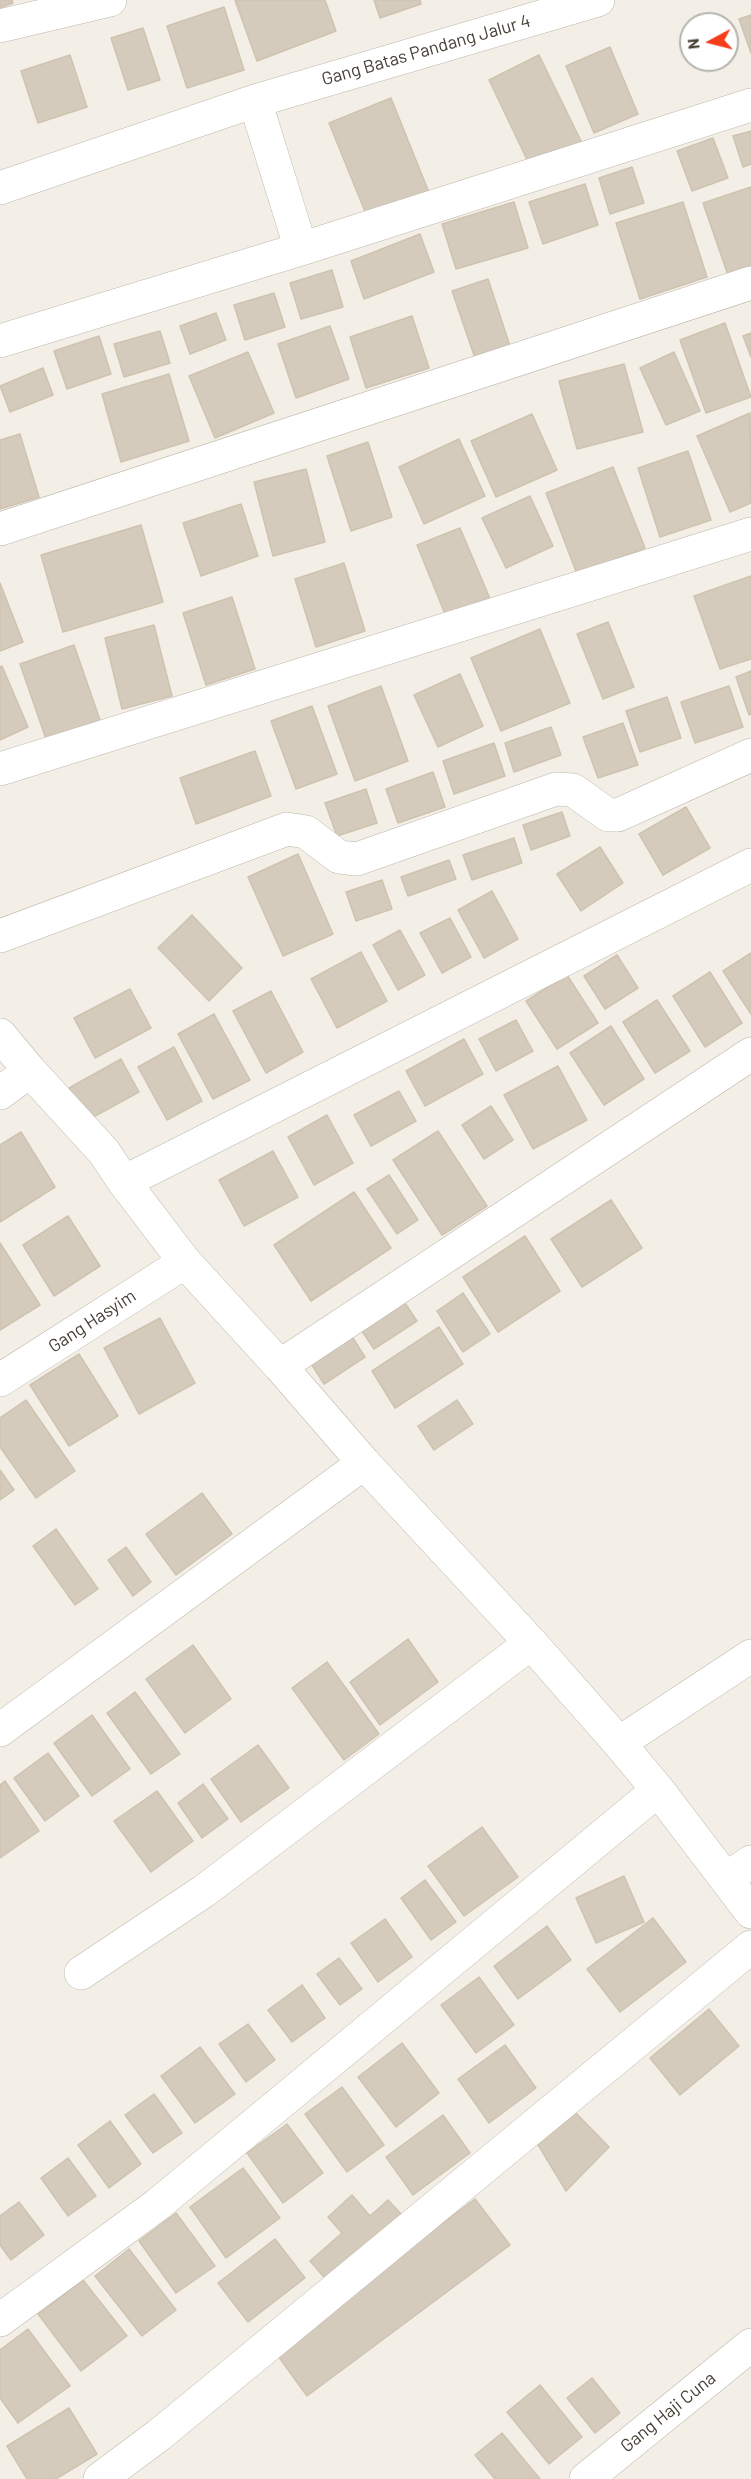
<!DOCTYPE html>
<html>
<head>
<meta charset="utf-8">
<style>
  body { margin:0 }
  #map { position:relative; width:751px; height:2479px; overflow:hidden; background:#f3efe7; font-family:Barlow,sans-serif }
  canvas { display:block }
  .north { position:absolute; left:679px; top:12px; width:60px; height:60px; box-sizing:border-box; background:#fff; border:2px solid #b5b3af; border-radius:50%; rotate:263deg; font-size:16px; font-weight:700; line-height:24px; text-align:center; color:#464036 }
  .north::after { content:''; display:block; margin:auto; width:21px; height:27px; background:#f63c1b; clip-path:polygon(50% 0,100% 100%,50% 72%,0 100%) }
</style>
</head>
<body>
<div id="map">
<canvas width="751" height="2479"></canvas>
<div class="north">N</div>
</div>
<script>
const context = document.querySelector('canvas').getContext('2d');
context.lineJoin = 'round';
function paint(path, color) {
  context.fillStyle = color;
  context.fill(path, 'evenodd');
}
function shape(rows) {
  const path = new Path2D();
  for (const r of rows) {
    path.moveTo(r[0], r[1]);
    for (let i = 2; i < r.length; i += 2) path.lineTo(r[i], r[i + 1]);
  }
  return path;
}
function stroke(path, color, width, dash) {
  context.strokeStyle = color;
  context.lineWidth = width;
  context.lineCap = dash ? 'butt' : 'round';
  context.setLineDash(dash || []);
  context.stroke(path);
}
function label(font, color, halo, rows, align = 'center') {
  context.font = font + ' Barlow,sans-serif';
  context.lineWidth = 5;
  context.setLineDash([]);
  context.textBaseline = 'middle';
  context.strokeStyle = halo;
  context.fillStyle = color;
  for (const [text, x, y, turn = 0] of rows) {
    context.save();
    context.translate(x, y);
    context.rotate((+turn || 0) * Math.PI / 180);
    context.textAlign = isNaN(turn) ? turn : align;
    if (halo) context.strokeText(text, 0, 0);
    context.fillText(text, 0, 0);
    context.restore();
  }
}
const building = shape([
  [0,0,12,0,13,3,0,8,0,0],
  [235,0,325,0,336,31,257,61,235,0],
  [374,0,420,0,421,4,380,18,374,0],
  [224,7,244,70,187,88,167,26,224,7],
  [751,15,751,53,739,19,751,15],
  [143,28,160,80,128,90,111,38,143,28],
  [610,47,638,114,594,133,566,66,610,47],
  [70,55,87,107,38,123,21,71,70,55],
  [539,55,582,143,531,168,489,80,539,55],
  [391,98,430,195,368,219,329,123,391,98],
  [751,131,751,164,743,167,733,136,751,131],
  [713,138,728,178,692,191,677,151,713,138],
  [632,167,644,203,610,214,599,178,632,167],
  [585,184,598,225,543,244,529,202,585,184],
  [751,187,751,267,728,275,703,203,751,187],
  [514,202,528,248,456,269,442,224,514,202],
  [683,202,707,277,640,299,616,223,683,202],
  [420,234,434,272,364,299,351,261,420,234],
  [332,270,343,307,301,319,290,283,332,270],
  [488,279,512,352,477,364,452,291,488,279],
  [274,293,285,327,245,340,234,305,274,293],
  [216,313,226,340,190,354,180,326,216,313],
  [412,316,429,368,366,388,350,337,412,316],
  [725,323,751,397,706,413,680,340,725,323],
  [330,326,349,379,296,398,278,344,330,326],
  [160,331,170,363,124,377,114,344,160,331],
  [751,333,751,357,743,336,751,333],
  [99,336,111,374,67,389,54,351,99,336],
  [248,352,274,413,215,438,189,376,248,352],
  [674,352,700,411,666,425,640,368,674,352],
  [624,364,643,432,577,449,559,381,624,364],
  [43,368,53,395,10,412,0,386,43,368],
  [169,374,189,441,121,462,102,394,169,374],
  [750,413,751,503,730,512,697,436,750,413],
  [532,414,557,470,496,497,471,441,532,414],
  [20,434,39,497,0,509,0,440,20,434],
  [459,439,485,496,424,524,399,467,459,439],
  [368,442,392,517,351,531,327,456,368,442],
  [688,451,711,520,660,537,638,468,688,451],
  [613,467,645,548,577,574,546,493,613,467],
  [306,469,325,542,273,556,254,482,306,469],
  [530,496,553,546,506,568,482,518,530,496],
  [241,504,258,556,201,576,183,523,241,504],
  [141,525,163,602,63,632,41,555,141,525],
  [460,528,491,601,447,619,417,545,460,528],
  [344,563,365,631,316,647,295,579,344,563],
  [751,576,751,659,720,669,694,596,751,576],
  [0,583,23,642,0,651,0,583],
  [232,597,255,669,206,685,183,613,232,597],
  [608,622,634,687,603,699,577,634,608,622],
  [154,625,172,696,122,709,105,638,154,625],
  [540,629,570,703,501,731,471,658,540,629],
  [74,645,100,720,46,739,20,664,74,645],
  [2,666,28,727,0,740,0,667,2,666],
  [751,671,751,714,749,715,736,677,751,671],
  [460,674,483,726,438,747,414,695,460,674],
  [381,686,408,761,355,781,328,706,381,686],
  [729,686,743,727,695,743,681,702,729,686],
  [667,697,681,738,640,752,626,711,667,697],
  [312,706,337,774,296,789,271,721,312,706],
  [623,723,638,765,598,778,583,737,623,723],
  [551,727,561,755,514,772,505,743,551,727],
  [494,743,505,776,454,794,443,761,494,743],
  [255,751,271,796,196,824,180,778,255,751],
  [433,772,445,807,398,823,386,789,433,772],
  [366,789,377,823,337,836,325,803,366,789],
  [686,807,710,848,663,875,639,834,686,807],
  [562,812,570,836,531,850,523,825,562,812],
  [514,838,522,863,472,880,463,855,514,838],
  [600,847,623,883,581,911,557,874,600,847],
  [298,854,333,934,283,956,248,877,298,854],
  [449,860,456,879,408,896,401,877,449,860],
  [382,880,392,909,356,921,346,892,382,880],
  [492,891,518,939,484,958,458,910,492,891],
  [192,915,242,968,209,1001,158,948,192,915],
  [450,918,471,957,442,973,420,933,450,918],
  [400,930,425,975,398,990,373,945,400,930],
  [361,952,387,1001,337,1028,311,979,361,952],
  [751,953,751,1014,723,971,751,953],
  [617,955,638,988,605,1009,584,976,617,955],
  [710,972,742,1023,705,1047,673,996,710,972],
  [567,975,598,1023,557,1049,526,1001,567,975],
  [130,989,151,1028,95,1058,74,1018,130,989],
  [271,991,303,1052,266,1073,233,1011,271,991],
  [657,1000,690,1051,655,1073,623,1022,657,1000],
  [214,1014,250,1080,213,1099,178,1034,214,1014],
  [516,1020,533,1051,496,1071,479,1039,516,1020],
  [611,1026,644,1079,604,1105,570,1053,611,1026],
  [464,1039,483,1074,425,1106,406,1071,464,1039],
  [174,1047,202,1101,167,1120,138,1067,174,1047],
  [121,1059,139,1092,86,1121,69,1088,121,1059],
  [558,1066,587,1120,533,1149,504,1095,558,1066],
  [399,1091,416,1121,371,1146,354,1115,399,1091],
  [491,1106,513,1140,484,1159,462,1125,491,1106],
  [327,1115,353,1163,314,1185,288,1137,327,1115],
  [438,1131,487,1206,442,1235,393,1160,438,1131],
  [21,1132,55,1187,0,1222,0,1145,21,1132],
  [273,1151,298,1197,244,1226,219,1180,273,1151],
  [389,1175,418,1220,397,1234,367,1189,389,1175],
  [354,1192,391,1248,311,1301,274,1245,354,1192],
  [611,1200,642,1248,582,1287,551,1239,611,1200],
  [68,1216,100,1266,54,1296,23,1245,68,1216],
  [525,1236,560,1291,498,1332,463,1277,525,1236],
  [0,1243,40,1305,0,1330,0,1243],
  [463,1293,490,1334,463,1352,437,1311,463,1293],
  [401,1297,417,1321,374,1349,358,1325,401,1297],
  [160,1318,195,1383,139,1414,104,1348,160,1318],
  [439,1327,463,1364,395,1408,372,1371,439,1327],
  [351,1335,365,1357,324,1384,310,1362,351,1335],
  [79,1354,118,1416,69,1446,30,1385,79,1354],
  [26,1400,75,1471,36,1498,0,1447,0,1418,26,1400],
  [457,1400,473,1424,434,1450,418,1426,457,1400],
  [0,1470,14,1490,0,1500,0,1470],
  [202,1493,232,1534,176,1575,146,1534,202,1493],
  [56,1529,98,1589,75,1605,33,1546,56,1529],
  [126,1547,151,1582,133,1596,108,1560,126,1547],
  [408,1639,438,1682,380,1725,350,1682,408,1639],
  [193,1645,231,1699,185,1733,146,1679,193,1645],
  [327,1662,379,1734,344,1760,292,1688,327,1662],
  [135,1692,180,1754,151,1774,107,1713,135,1692],
  [92,1715,130,1769,92,1796,54,1743,92,1715],
  [258,1745,289,1788,241,1822,211,1779,258,1745],
  [48,1753,79,1796,45,1821,14,1778,48,1753],
  [5,1781,39,1831,0,1858,0,1785,5,1781],
  [203,1784,228,1819,202,1838,178,1803,203,1784],
  [157,1791,193,1841,151,1872,114,1821,157,1791],
  [482,1827,518,1877,464,1916,428,1866,482,1827],
  [624,1876,644,1922,596,1943,576,1898,624,1876],
  [425,1880,456,1922,431,1940,401,1898,425,1880],
  [653,1918,686,1962,620,2012,587,1969,653,1918],
  [385,1919,412,1957,378,1982,351,1943,385,1919],
  [547,1926,571,1960,518,1999,494,1966,547,1926],
  [339,1958,362,1989,340,2005,317,1974,339,1958],
  [479,1977,514,2025,476,2053,441,2005,479,1977],
  [302,1985,325,2018,292,2042,268,2010,302,1985],
  [709,2009,739,2046,680,2095,650,2058,709,2009],
  [248,2024,275,2060,246,2082,219,2044,248,2024],
  [402,2043,439,2093,396,2127,358,2077,402,2043],
  [505,2045,536,2088,489,2123,458,2079,505,2045],
  [200,2047,235,2094,195,2123,161,2076,200,2047],
  [342,2087,384,2145,347,2172,305,2114,342,2087],
  [154,2094,182,2133,153,2153,125,2115,154,2094],
  [576,2113,609,2147,566,2191,537,2143,576,2113],
  [443,2115,470,2153,413,2195,386,2157,443,2115],
  [110,2121,141,2164,109,2188,78,2145,110,2121],
  [287,2124,323,2173,283,2203,247,2153,287,2124],
  [68,2158,96,2196,68,2216,41,2178,68,2158],
  [243,2168,280,2218,226,2258,190,2207,243,2168],
  [352,2195,370,2216,388,2200,403,2216,329,2283,310,2261,342,2233,328,2217,352,2195],
  [475,2199,510,2245,307,2396,273,2349,475,2199],
  [19,2202,44,2235,11,2260,0,2245,0,2216,19,2202],
  [176,2213,215,2266,176,2293,139,2241,176,2213],
  [275,2239,305,2278,248,2322,218,2283,275,2239],
  [129,2249,176,2310,142,2336,95,2276,129,2249],
  [83,2280,127,2336,81,2371,38,2314,83,2280],
  [28,2329,70,2386,18,2423,0,2398,0,2350,28,2329],
  [592,2378,620,2413,595,2433,567,2398,592,2378],
  [540,2385,582,2437,549,2464,507,2412,540,2385],
  [69,2408,97,2454,56,2479,27,2479,7,2446,69,2408],
  [502,2433,540,2479,495,2479,475,2455,502,2433]
]);
paint(building, '#d5cbbd');
stroke(building, '#cfc3b0', 1.5);
const minor = shape([
  [0,26,110,0],
  [255,101,301,249,751,105],
  [0,188,255,101,598,0],
  [0,341,301,249],
  [0,529,751,283],
  [0,769,751,534],
  [0,936,287,829,306,832,339,857,357,859,556,789,573,790,608,815,618,815,751,755],
  [0,1035,30,1071,104,1152,124,1182,185,1262,280,1366,364,1463,531,1643,619,1743,658,1790,751,1912],
  [0,1093,30,1071],
  [124,1182,751,865],
  [280,1366,751,1054],
  [0,1380,185,1262],
  [0,1730,364,1463],
  [619,1743,751,1656],
  [726,1879,751,1862],
  [81,1973,204,1891,531,1643],
  [0,2320,157,2205,658,1790],
  [100,2479,159,2435,751,1947],
  [586,2479,751,2345]
]);
stroke(minor, '#beb7aa', 34);
stroke(minor, '#fff', 33);
label('18px', '#464036', '#fff', [
  ["Gang Batas Pandang Jalur 4",426,50,-16],
  ["Gang Hasyim",92,1321,-33],
  ["Gang Haji Cuna",668,2412,-39]
]);
</script>
</body>
</html>
